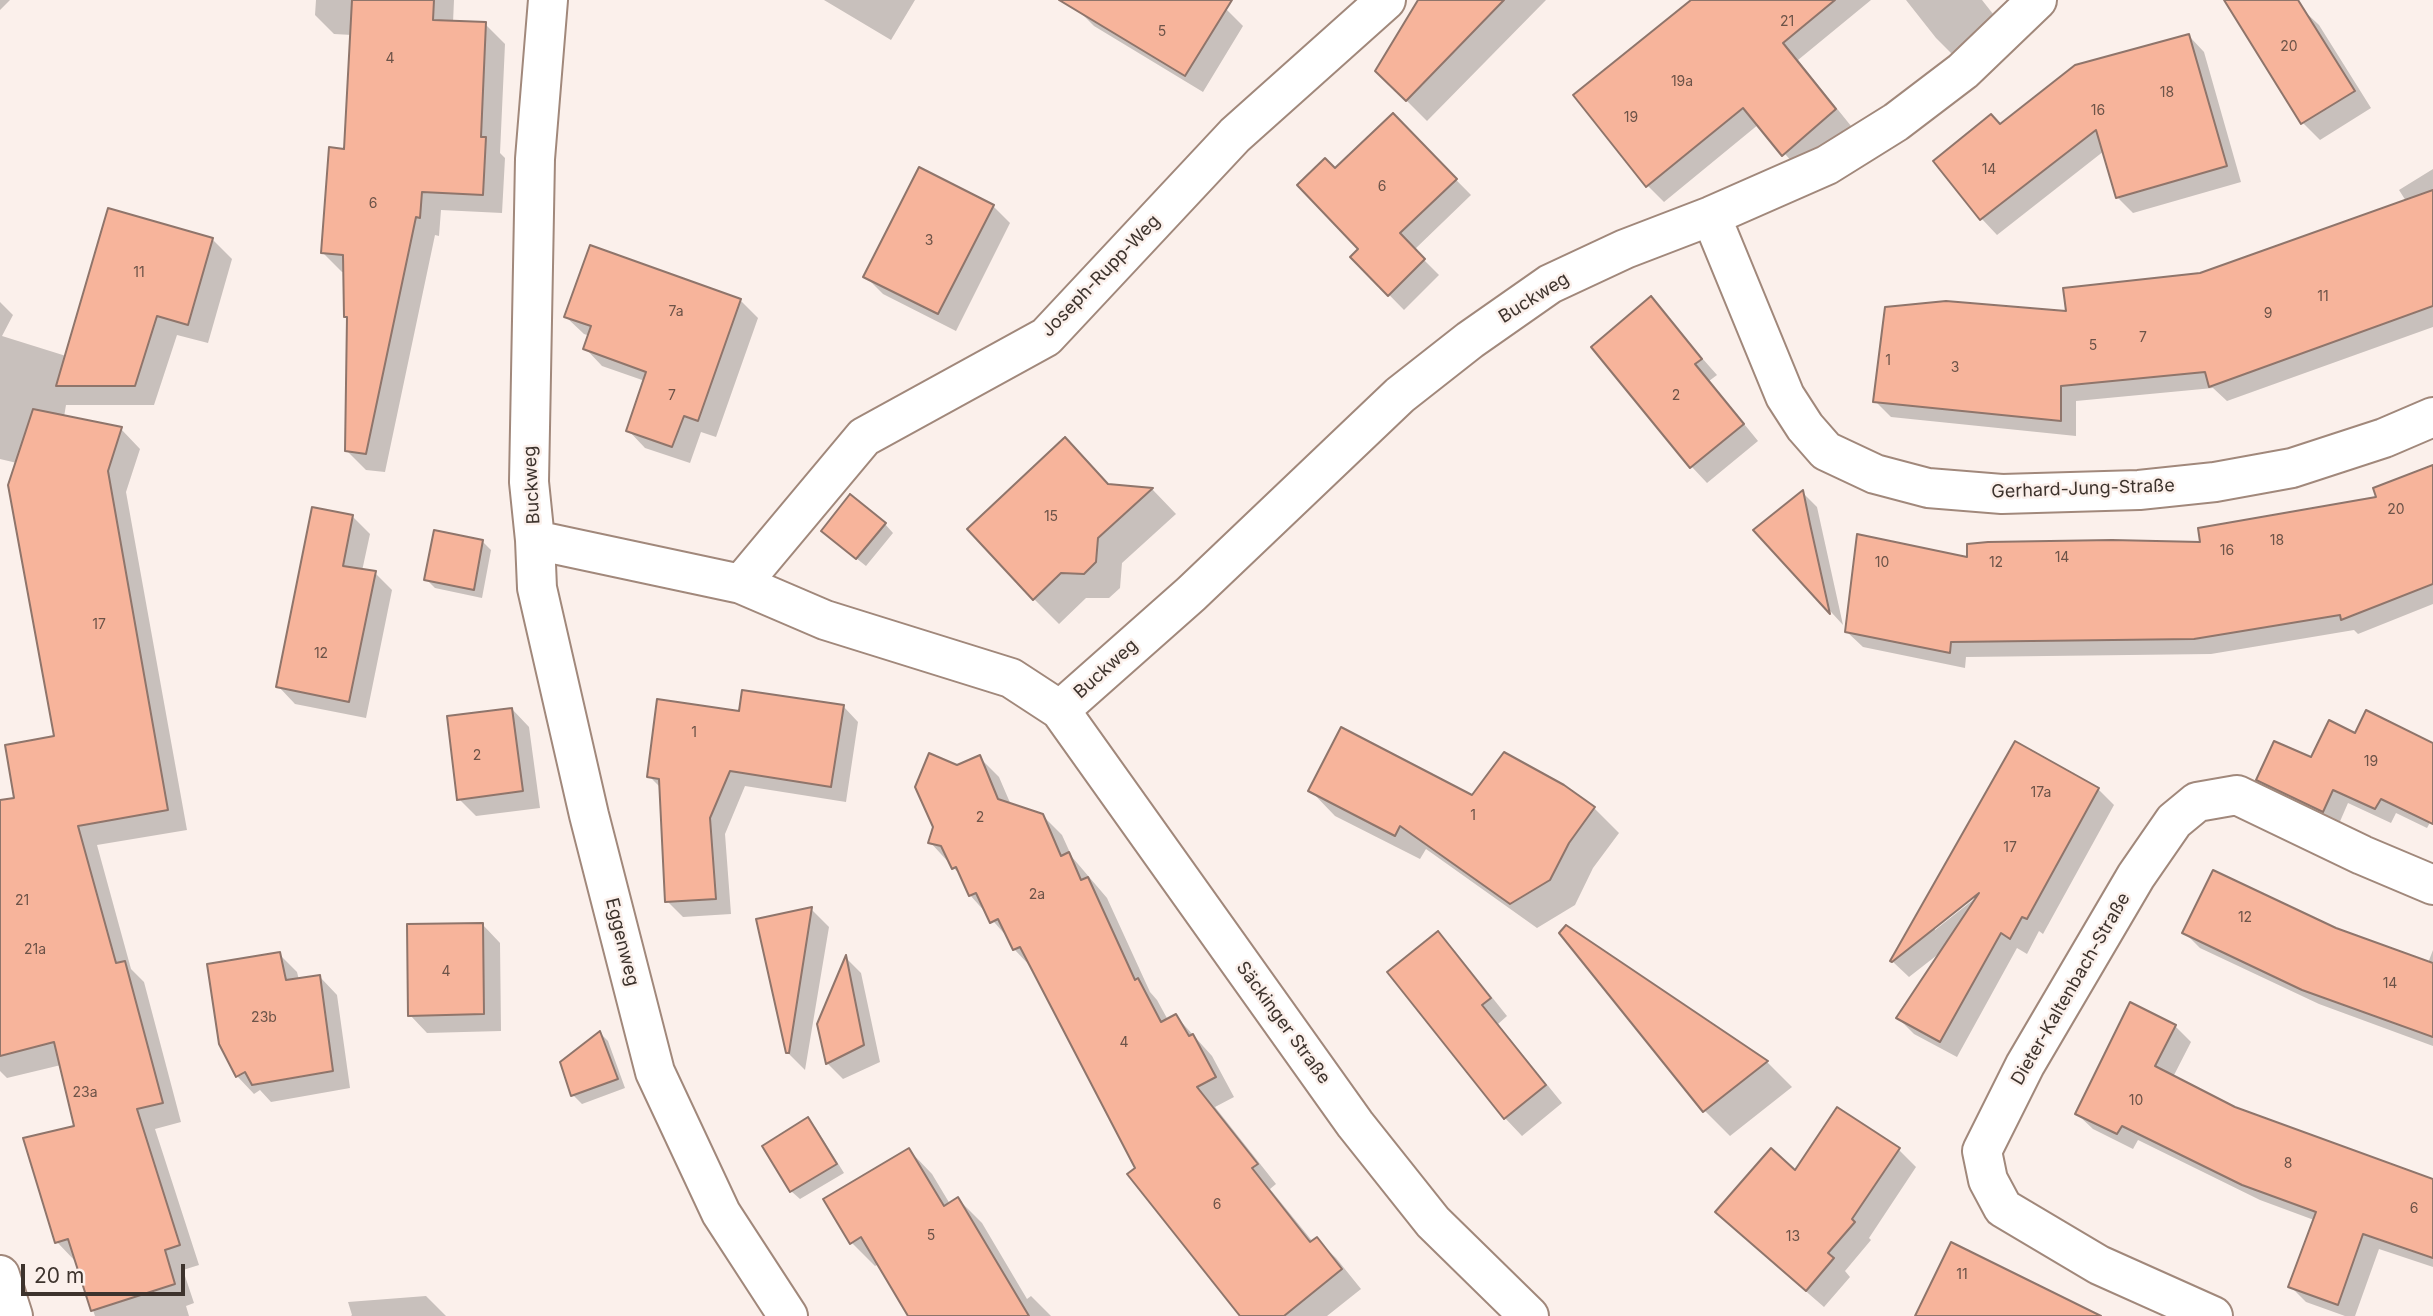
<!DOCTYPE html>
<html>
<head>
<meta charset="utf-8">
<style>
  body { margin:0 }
  #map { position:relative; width:2433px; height:1316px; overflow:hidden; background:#fbf0eb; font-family:Inter,sans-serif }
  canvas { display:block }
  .scale { position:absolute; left:21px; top:1264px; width:164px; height:32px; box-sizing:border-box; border:4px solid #3d332d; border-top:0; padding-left:9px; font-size:21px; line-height:24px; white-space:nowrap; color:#3d332d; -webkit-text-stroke:5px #fbf0eb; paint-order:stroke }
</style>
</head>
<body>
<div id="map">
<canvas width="2433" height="1316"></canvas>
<div class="scale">20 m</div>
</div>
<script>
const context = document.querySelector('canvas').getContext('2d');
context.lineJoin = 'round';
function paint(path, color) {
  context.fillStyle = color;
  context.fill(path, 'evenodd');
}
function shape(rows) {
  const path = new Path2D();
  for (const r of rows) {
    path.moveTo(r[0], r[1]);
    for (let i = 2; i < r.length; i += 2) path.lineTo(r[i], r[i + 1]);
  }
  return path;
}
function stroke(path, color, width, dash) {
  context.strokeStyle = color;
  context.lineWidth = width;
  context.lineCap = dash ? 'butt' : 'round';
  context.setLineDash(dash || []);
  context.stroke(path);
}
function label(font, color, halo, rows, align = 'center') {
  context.font = font + ' Inter,sans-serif';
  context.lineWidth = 5;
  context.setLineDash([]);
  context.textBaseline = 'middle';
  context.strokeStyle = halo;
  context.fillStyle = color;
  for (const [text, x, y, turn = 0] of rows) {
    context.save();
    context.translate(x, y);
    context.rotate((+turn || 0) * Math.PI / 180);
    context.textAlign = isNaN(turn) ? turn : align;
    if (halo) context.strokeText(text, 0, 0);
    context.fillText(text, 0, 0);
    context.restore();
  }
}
paint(shape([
  [0,0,10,0,0,10],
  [316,0,454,0,453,23,485,24,505,44,500,153,505,158,502,213,441,210,439,236,435,235,385,472,366,470,347,451,348,320,345,317,345,272,342,272,322,252,346,151,352,35,334,34,315,15],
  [824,0,915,0,891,40],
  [1082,0,1211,0,1226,9,1243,26,1203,92,1094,26,1077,9],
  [1426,0,1546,0,1427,121,1377,71],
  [1695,0,1871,0,1798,60,1851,126,1799,170,1759,124,1664,202,1648,186,1575,96],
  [1906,0,1982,0,1997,19,1952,54,1936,38],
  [2301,8,2319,25,2371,108,2320,140,2303,123,2251,39],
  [2189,36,2204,52,2241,182,2133,213,2117,197,2104,151,1997,235,1982,219,1935,161,2000,125],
  [1393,116,1471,195,1414,250,1439,275,1404,310,1352,257,1360,249,1335,171],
  [2433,169,2433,327,2227,401,2213,388,2076,401,2076,436,1891,417,1875,401,2067,313,2200,275,2406,201,2399,190],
  [993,206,1010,223,956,331,883,294,865,276],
  [212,239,232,259,208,343,177,335,154,405,66,405,64,417,121,429,140,449,126,492,187,830,97,845,131,969,144,982,181,1122,155,1129,199,1265,183,1270,194,1303,186,1306,189,1316,95,1316,77,1263,57,1242,76,1127,61,1065,7,1078,0,1071,0,865,56,737,17,463,0,459,0,302,13,315,2,336,66,356],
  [1650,299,1717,375,1709,381,1758,441,1707,483,1692,467,1593,347],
  [740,300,758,318,716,437,701,432,690,463,645,448,628,430,645,381,602,366,585,348,590,336,584,334,566,317],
  [2433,467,2433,604,2358,634,2354,630,2211,654,1966,657,1965,668,1863,647,1847,632,1969,559,2202,543,2378,498],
  [1110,486,1152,489,1176,514,1122,563,1120,588,1109,598,1086,598,1059,624,1034,599],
  [1803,493,1817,507,1843,625,1756,530],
  [352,516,370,534,362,571,375,573,392,590,366,718,295,704,278,686],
  [885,524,893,533,866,566,832,539],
  [482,541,491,550,482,598,435,588,426,579],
  [843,706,858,722,846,802,745,786,725,834,731,914,683,917,667,901,662,789,649,776,740,712],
  [512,709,529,727,540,808,476,816,459,799],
  [2355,735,2433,745,2433,817,2427,828,2396,813,2391,823,2348,803,2338,826,2274,795,2258,780,2312,760],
  [979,757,999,777,1011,805,1042,815,1062,835,1072,857,1107,898,1150,992,1157,1000,1168,1020,1176,1016,1212,1056,1234,1097,1215,1107,1276,1184,1270,1189,1313,1242,1316,1239,1336,1258,1361,1289,1327,1316,1242,1316,1137,1168,1032,968,1014,949,1010,940,970,895,962,877,930,842,957,767],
  [1563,787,1594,808,1619,833,1593,868,1575,905,1537,928,1426,849,1420,859,1335,816,1310,790,1473,797],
  [2098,789,2114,805,2043,934,2039,931,2027,954,2017,948,1957,1057,1914,1034,1898,1018,1941,952,1909,977,1892,961],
  [1985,886,1987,889,1935,930,1935,926],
  [811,909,829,927,805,1070,787,1052],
  [483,925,500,943,501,1031,427,1033,410,1015],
  [1566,928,1767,1062,1792,1087,1730,1136,1705,1111,1562,933],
  [2335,929,2428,963,2433,950,2433,1046,2319,1004,2200,948,2185,933],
  [1438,934,1455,951,1507,1016,1498,1024,1562,1103,1522,1136,1505,1118,1389,972],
  [279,954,297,972,299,980,320,977,337,995,350,1088,271,1102,260,1090,254,1094,237,1076],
  [846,958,861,973,880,1062,843,1079,827,1063],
  [2175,1026,2191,1042,2173,1077,2234,1109,2433,1179,2433,1267,2379,1249,2355,1316,2345,1316,2306,1302,2290,1286,2314,1220,2260,1200,2138,1140,2133,1149,2093,1129,2077,1114],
  [600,1033,608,1041,625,1088,582,1104,573,1095,562,1063],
  [808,1120,816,1128,844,1173,800,1199,791,1191],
  [909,1150,932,1174,950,1204,958,1199,982,1223,1027,1299,1031,1296,1051,1316,910,1316,879,1264,875,1266,852,1243],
  [1899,1150,1916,1167,1869,1238,1871,1240,1845,1271,1850,1277,1824,1307,1734,1229,1796,1172],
  [426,1296,446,1316,351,1316,352,1315,348,1302]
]), '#0003');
const building = shape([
  [352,0,434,0,433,20,486,22,481,137,486,137,483,195,422,192,420,218,416,217,366,454,345,451,347,317,344,317,343,255,321,253,329,147,344,149,352,0],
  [1059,0,1232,0,1185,76,1059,0],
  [1418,0,1504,0,1406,101,1375,71,1418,0],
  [1691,0,1835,0,1783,43,1836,109,1782,156,1743,108,1646,187,1573,95,1691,0],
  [2224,0,2298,0,2355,91,2301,124,2224,0],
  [2189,34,2227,166,2116,198,2096,130,1980,220,1933,161,1991,114,2000,124,2075,65,2189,34],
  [1393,113,1457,179,1400,233,1425,259,1388,296,1350,257,1358,249,1297,185,1325,158,1335,168,1393,113],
  [919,167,994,205,938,314,863,277,919,167],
  [2433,190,2433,306,2209,387,2205,372,2061,386,2061,421,1873,402,1885,307,1946,301,2066,311,2063,288,2200,273,2433,190],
  [108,208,213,238,188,325,157,316,135,386,56,386,108,208],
  [590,245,741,299,698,421,684,416,672,447,626,431,646,372,583,349,591,326,564,317,590,245],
  [1651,296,1702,359,1695,364,1744,424,1690,468,1591,347,1651,296],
  [33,409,122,427,108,471,168,810,78,826,116,963,125,961,163,1103,137,1109,180,1245,165,1250,175,1284,91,1311,68,1239,55,1243,23,1138,74,1126,54,1042,0,1056,0,800,14,798,5,745,54,736,8,485,33,409],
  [1065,437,1108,484,1153,488,1098,538,1096,562,1084,574,1061,573,1033,600,967,529,1065,437],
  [2433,465,2433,584,2341,620,2340,615,2194,639,1951,642,1950,653,1845,632,1857,534,1967,557,1967,544,1988,542,2112,540,2200,542,2198,528,2376,497,2373,488,2433,465],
  [1803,490,1810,524,1830,614,1753,530,1803,490],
  [850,494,886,523,856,559,821,531,850,494],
  [312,507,353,515,343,566,376,571,349,702,276,687,312,507],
  [434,530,483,540,474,590,424,580,434,530],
  [742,690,844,705,831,787,730,771,710,818,716,899,665,902,659,779,647,777,657,699,739,711,742,690],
  [512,708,523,791,457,800,447,716,512,708],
  [2366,710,2433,743,2433,824,2381,799,2375,809,2333,790,2323,812,2256,780,2274,741,2311,757,2329,720,2355,733,2366,710],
  [1341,727,1472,795,1504,752,1564,785,1595,807,1569,843,1550,880,1510,904,1400,826,1395,836,1308,791,1341,727],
  [2015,741,2099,788,2027,919,2022,917,2010,939,2001,933,1940,1042,1896,1018,1979,893,1892,962,1890,961,2015,741],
  [929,753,957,765,980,755,998,799,1043,814,1061,856,1069,852,1081,880,1088,877,1135,980,1138,978,1161,1022,1176,1014,1189,1036,1193,1034,1216,1077,1197,1087,1258,1164,1252,1168,1310,1242,1317,1237,1342,1269,1284,1316,1240,1316,1127,1174,1135,1168,1020,947,1013,950,998,919,990,923,976,893,969,896,956,867,952,869,941,846,928,843,933,827,915,787,929,753],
  [2213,870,2336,928,2433,963,2433,1037,2302,990,2182,933,2213,870],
  [812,907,789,1053,786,1053,756,919,812,907],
  [483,923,484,1014,408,1016,407,924,483,923],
  [1566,925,1768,1061,1703,1112,1559,933,1566,925],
  [1438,931,1491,998,1482,1005,1546,1085,1504,1119,1387,972,1438,931],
  [280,952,286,980,320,975,333,1071,252,1085,245,1072,236,1077,219,1044,207,964,280,952],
  [846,955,864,1045,826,1064,817,1024,846,955],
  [2130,1002,2176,1025,2155,1066,2235,1107,2433,1179,2433,1258,2363,1234,2338,1305,2288,1287,2316,1212,2242,1185,2122,1126,2117,1134,2075,1114,2130,1002],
  [600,1031,618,1079,571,1096,560,1062,600,1031],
  [1837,1107,1900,1148,1852,1219,1855,1222,1828,1253,1834,1258,1806,1291,1715,1212,1771,1148,1795,1170,1837,1107],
  [808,1117,837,1164,790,1192,762,1146,808,1117],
  [909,1148,944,1206,958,1197,1029,1316,908,1316,861,1237,850,1244,823,1199,909,1148],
  [1951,1242,2101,1316,1915,1316,1951,1242]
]);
paint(building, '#f7b49b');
stroke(building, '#8f756b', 2);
const street = shape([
  [548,0,535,159,529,482,535,540,741,584,825,620,1011,678,1060,710,1355,1124,1433,1222,1529,1316],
  [1711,216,1785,396,1805,427,1826,451,1875,474,1928,488,2002,494,2139,490,2215,482,2292,468,2384,438,2433,417],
  [535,540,537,588,589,815,655,1072,721,1213,788,1316],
  [741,584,864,437,1046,337,1235,135,1386,0],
  [1060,710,1191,594,1400,395,1470,340,1550,284,1625,249,1711,216,1827,165,1896,122,1963,71,2037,0],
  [0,1275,13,1316],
  [2213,1316,2099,1265,2003,1208,1988,1180,1982,1151,2025,1065,2136,876,2174,821,2197,802,2237,795,2362,855,2433,885]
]);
stroke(street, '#a1887b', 42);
stroke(street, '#fff', 38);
label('14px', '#6c5348', null, [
  ["21",1787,22],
  ["5",1162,32],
  ["20",2289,47],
  ["4",390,59],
  ["19a",1682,82],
  ["18",2167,93],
  ["16",2098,111],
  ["19",1631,118],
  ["14",1989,170],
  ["6",1382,187],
  ["6",373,204],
  ["3",929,241],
  ["11",139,273],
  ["11",2323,297],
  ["7a",676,312],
  ["9",2268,314],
  ["7",2143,338],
  ["5",2093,346],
  ["1",1888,361],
  ["3",1955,368],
  ["7",672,396],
  ["2",1676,396],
  ["20",2396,510],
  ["15",1051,517],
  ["18",2277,541],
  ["16",2227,551],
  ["14",2062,558],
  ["10",1882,563],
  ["12",1996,563],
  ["17",99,625],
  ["12",321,654],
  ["1",694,733],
  ["2",477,756],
  ["19",2371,762],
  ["17a",2041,793],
  ["1",1473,816],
  ["2",980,818],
  ["17",2010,848],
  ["2a",1037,895],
  ["21",22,901],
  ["12",2245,918],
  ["21a",35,950],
  ["4",446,972],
  ["14",2390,984],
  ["23b",264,1018],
  ["4",1124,1043],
  ["23a",85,1093],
  ["10",2136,1101],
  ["8",2288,1164],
  ["6",1217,1205],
  ["6",2414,1209],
  ["5",931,1236],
  ["13",1793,1237],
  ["11",1962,1275]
]);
label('18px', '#3d332d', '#fbf0eb', [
  ["Joseph-Rupp-Weg",1101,276,-46],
  ["Buckweg",1534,298,-32],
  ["Buckweg",532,485,-93],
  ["Gerhard-Jung-Straße",2083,489,-2],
  ["Buckweg",1106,669,-42],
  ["Eggenweg",622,942,76],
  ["Dieter-Kaltenbach-Straße",2071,989,-60],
  ["Säckinger Straße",1283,1023,54]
]);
</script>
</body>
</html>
